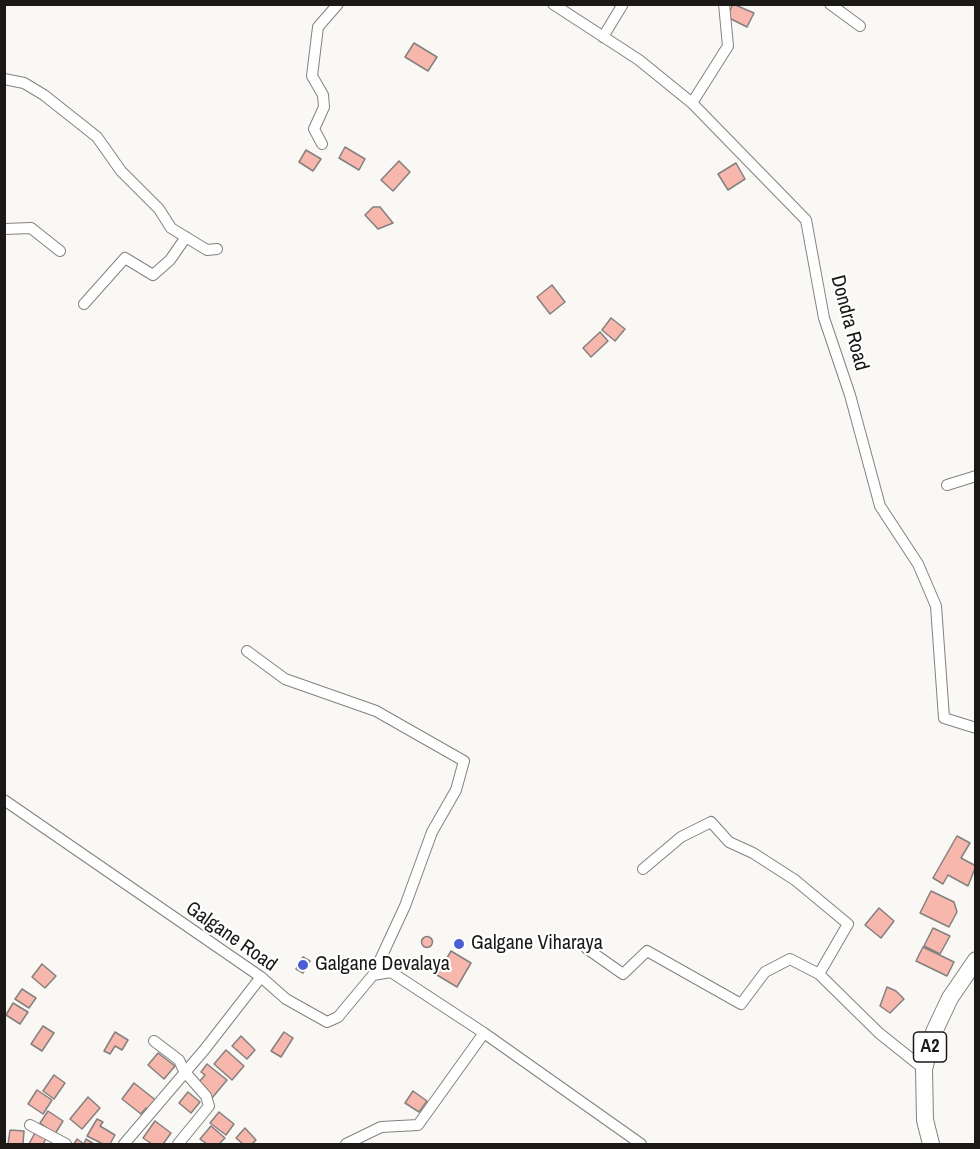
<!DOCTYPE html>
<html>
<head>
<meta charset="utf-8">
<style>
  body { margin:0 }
  #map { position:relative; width:980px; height:1149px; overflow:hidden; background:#faf8f4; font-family:"Archivo Narrow",sans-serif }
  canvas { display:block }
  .frame { position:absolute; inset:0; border:6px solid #1a1918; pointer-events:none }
</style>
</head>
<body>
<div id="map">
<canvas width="980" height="1149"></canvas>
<div class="frame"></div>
</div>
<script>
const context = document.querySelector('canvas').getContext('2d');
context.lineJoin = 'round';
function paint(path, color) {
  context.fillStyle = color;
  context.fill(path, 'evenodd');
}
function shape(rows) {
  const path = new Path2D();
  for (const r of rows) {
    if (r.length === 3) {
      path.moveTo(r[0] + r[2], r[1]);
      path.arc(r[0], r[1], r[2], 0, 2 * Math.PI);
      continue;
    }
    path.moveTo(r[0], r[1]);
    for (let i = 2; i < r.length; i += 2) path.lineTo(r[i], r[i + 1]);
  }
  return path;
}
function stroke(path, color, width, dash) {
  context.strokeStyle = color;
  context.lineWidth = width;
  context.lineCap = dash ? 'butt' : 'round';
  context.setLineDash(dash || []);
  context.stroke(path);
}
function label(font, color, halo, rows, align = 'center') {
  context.font = font + ' "Archivo Narrow",sans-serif';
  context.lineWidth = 4.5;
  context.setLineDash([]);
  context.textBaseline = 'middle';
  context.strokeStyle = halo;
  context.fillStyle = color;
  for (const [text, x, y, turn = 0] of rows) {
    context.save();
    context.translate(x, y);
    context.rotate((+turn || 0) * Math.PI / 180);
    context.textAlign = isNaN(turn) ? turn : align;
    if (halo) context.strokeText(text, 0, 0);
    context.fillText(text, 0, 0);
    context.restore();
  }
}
const building = shape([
  [733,4,754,13,747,27,727,17,733,4],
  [414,43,437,57,428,71,405,57,414,43],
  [345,147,365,159,359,170,339,158,345,147],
  [306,150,321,159,313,171,299,162,306,150],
  [399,161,410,172,393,191,381,180,399,161],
  [736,163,745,179,728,190,718,174,736,163],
  [373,207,380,207,393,223,378,229,365,215,373,207],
  [552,285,565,302,550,314,537,297,552,285],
  [611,318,625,329,615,341,602,330,611,318],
  [600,332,608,341,591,357,583,348,600,332],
  [957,836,970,843,961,858,976,866,968,886,948,875,943,884,933,878,957,836],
  [931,891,954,902,957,912,949,927,920,913,931,891],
  [879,908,894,921,881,938,865,925,879,908],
  [933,928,950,936,940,954,924,946,933,928],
  [427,942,5.5],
  [923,947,954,962,947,976,916,961,923,947],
  [451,951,471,963,457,987,437,975,451,951],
  [303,957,310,961,303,973,296,969,303,957],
  [42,964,56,976,45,988,32,977,42,964],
  [887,987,896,991,904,999,890,1013,880,1006,887,987],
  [22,989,36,998,29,1008,15,999,22,989],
  [13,1003,28,1012,20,1024,6,1015,13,1003],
  [43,1026,54,1033,42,1051,31,1044,43,1026],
  [115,1032,128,1040,122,1050,115,1046,110,1054,104,1051,115,1032],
  [284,1032,293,1038,281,1057,271,1051,284,1032],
  [241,1036,255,1050,247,1059,232,1046,241,1036],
  [226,1050,244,1066,232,1080,214,1064,226,1050],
  [158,1053,175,1066,164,1079,148,1065,158,1053],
  [207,1064,227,1080,212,1098,202,1090,205,1087,199,1082,205,1075,201,1072,207,1064],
  [54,1075,65,1083,54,1099,43,1091,54,1075],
  [134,1083,158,1102,151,1112,146,1108,141,1114,122,1099,134,1083],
  [37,1090,52,1100,43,1114,28,1104,37,1090],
  [413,1091,427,1101,419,1112,405,1103,413,1091],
  [188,1092,200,1102,191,1113,179,1103,188,1092],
  [88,1097,100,1108,82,1129,70,1119,88,1097],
  [48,1111,63,1121,55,1134,40,1123,48,1111],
  [219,1112,234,1124,226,1135,210,1123,219,1112],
  [97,1119,103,1122,100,1126,115,1135,110,1144,103,1144,87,1136,97,1119],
  [155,1121,171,1133,163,1144,152,1144,143,1138,155,1121],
  [211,1126,225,1138,219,1144,207,1144,200,1139,211,1126],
  [245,1128,256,1140,252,1144,243,1144,236,1138,245,1128],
  [10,1130,24,1131,23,1144,8,1144,10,1130],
  [36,1131,47,1137,43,1144,29,1144,36,1131],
  [77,1139,84,1144,86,1139,94,1144,74,1144,77,1139]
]);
paint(building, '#f7b7ac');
stroke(building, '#84807f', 1.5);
const minor = shape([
  [553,4,639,60,692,103,806,220,824,318,850,395,880,506,918,564,936,606,944,718,976,728],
  [830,4,860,26],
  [603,37,623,4],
  [4,79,24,83,44,95,97,137,121,171,159,209,171,228,207,250,217,249],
  [692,103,728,46,724,4],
  [322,144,314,129,324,107,323,95,312,76,318,27,338,4],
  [4,229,31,228,60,251],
  [84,304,125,258,153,275,170,260,186,237],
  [947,485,976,476],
  [247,651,285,679,376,711,464,761,456,790,432,832,405,906,373,975],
  [4,800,261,977,286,999,327,1022,338,1017,373,975,391,972,484,1033,641,1144],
  [643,869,681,837,711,822,729,842,753,853,795,880,848,924,819,974,879,1033,924,1069],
  [586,948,623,974,647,951,741,1004,765,972,790,959,819,974],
  [154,1041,179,1060,184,1071,206,1096,209,1106,178,1144],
  [30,1125,66,1144],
  [124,1144,205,1049,261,977],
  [346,1144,381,1127,418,1125,484,1033]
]);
const highway = shape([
  [931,1144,925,1120,924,1069,934,1032,950,998,976,960]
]);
stroke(minor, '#84827f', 12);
stroke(highway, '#84827f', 18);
stroke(minor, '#fff', 10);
stroke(highway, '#fff', 16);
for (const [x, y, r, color] of [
  [459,944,6,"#4b5fd4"],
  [303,965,6,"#4b5fd4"]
]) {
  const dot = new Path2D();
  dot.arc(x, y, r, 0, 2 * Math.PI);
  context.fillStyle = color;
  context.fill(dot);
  stroke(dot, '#fff', 2);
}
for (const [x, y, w] of [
  [930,1047,33]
]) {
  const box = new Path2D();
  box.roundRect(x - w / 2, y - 15, w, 30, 4.5);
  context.fillStyle = '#fff';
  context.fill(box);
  stroke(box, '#1a1918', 1.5);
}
label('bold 18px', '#1a1918', null, [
  ["A2",930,1047]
]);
label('20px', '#1a1918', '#fff', [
  ["Dondra Road",849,323,75],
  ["Galgane Road",231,937,35]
]);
label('20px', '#1a1918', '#fff', [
  ["Galgane Viharaya",471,944],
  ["Galgane Devalaya",315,965]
], 'left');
</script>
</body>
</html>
